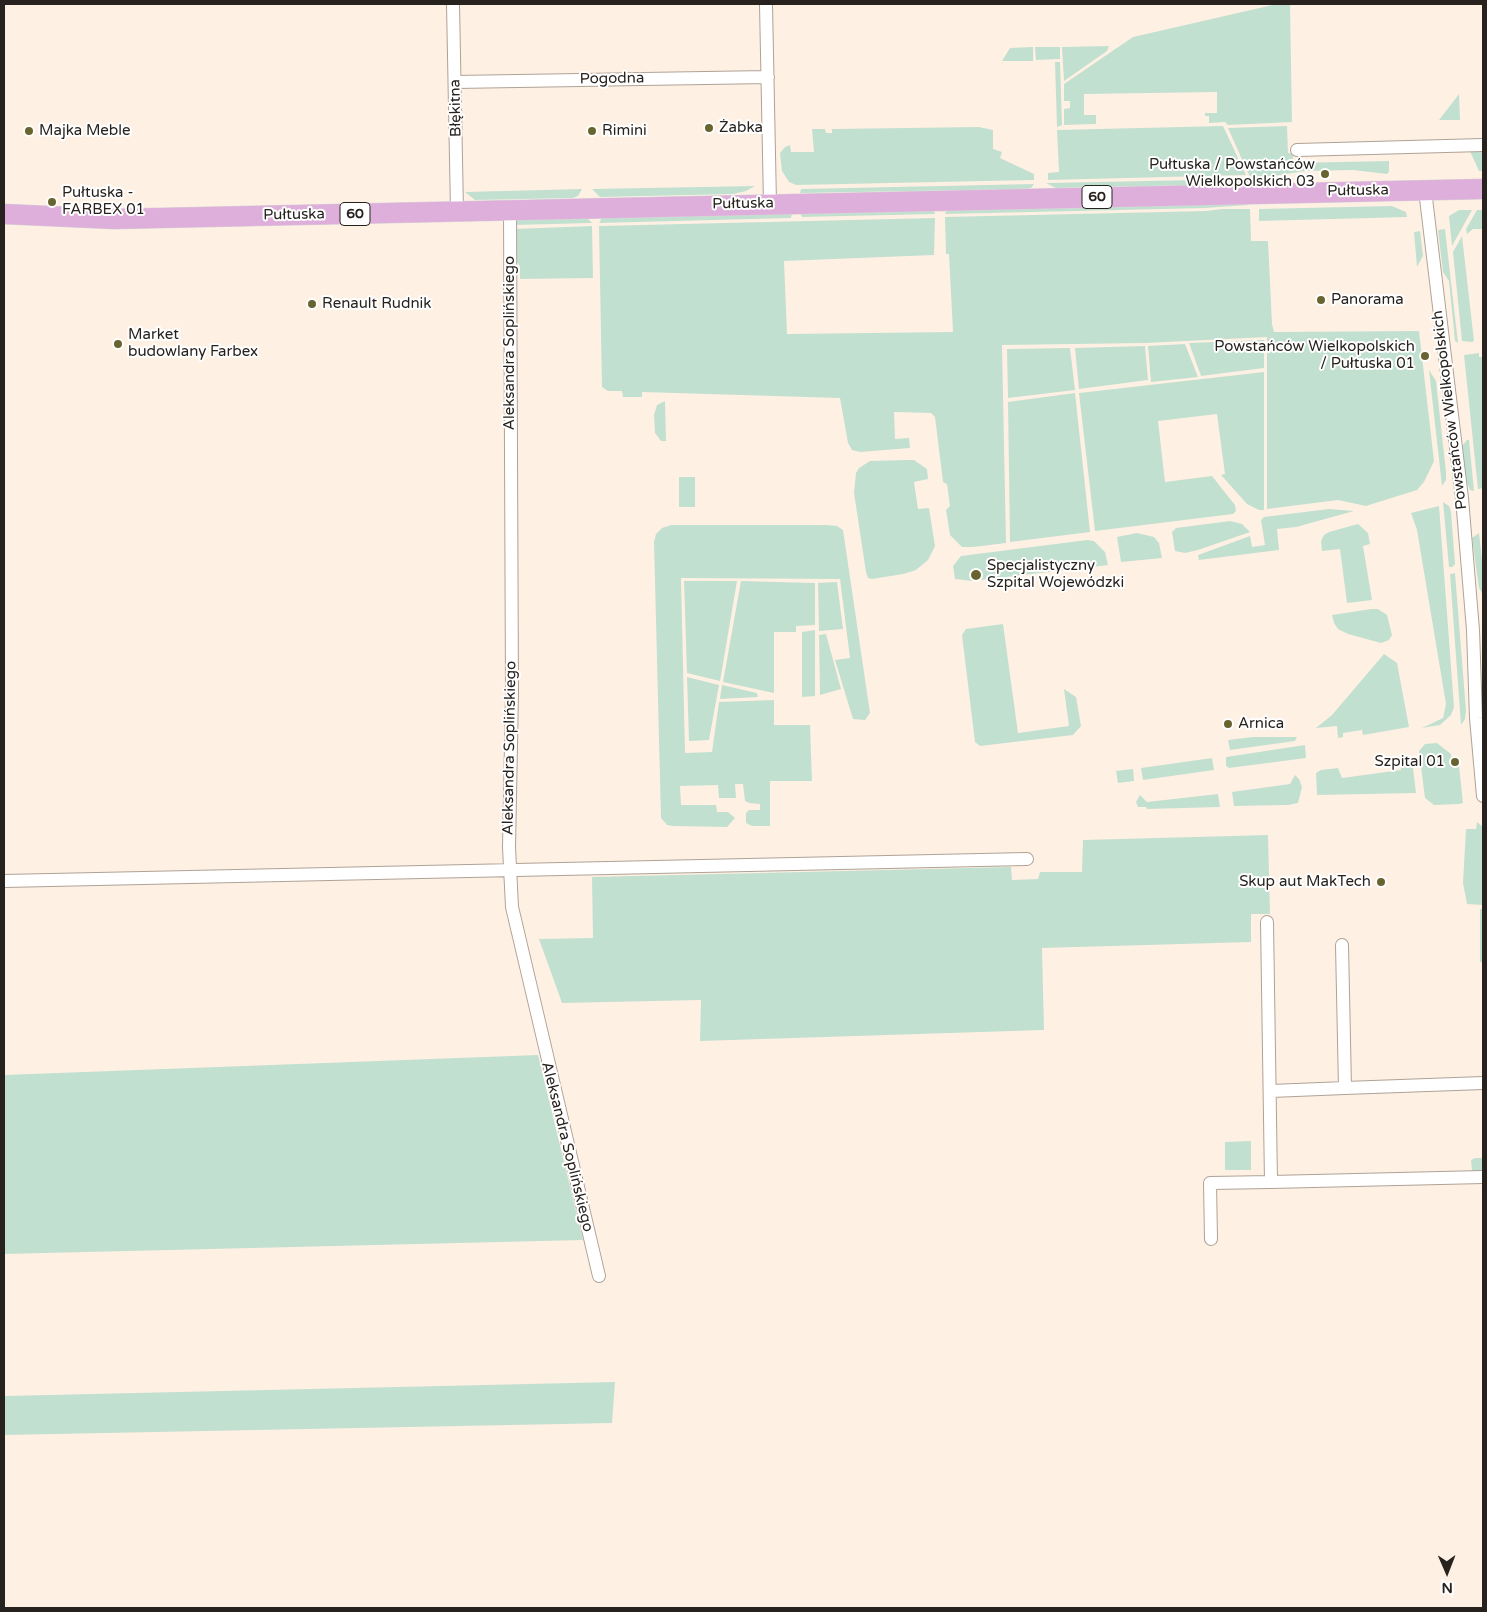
<!DOCTYPE html>
<html>
<head>
<meta charset="utf-8">
<style>
  body { margin:0 }
  #map { position:relative; width:1487px; height:1612px; overflow:hidden; background:#fff0e4; font-family:"Varela Round",sans-serif }
  canvas { display:block }
  .frame { position:absolute; inset:0; border:5px solid #27221e; pointer-events:none }
  .north { position:absolute; left:1422px; top:1547px; width:50px; height:50px; -webkit-text-stroke:4px #fff; paint-order:stroke; rotate:179deg; font-size:14px; font-weight:700; line-height:20px; text-align:center; color:#27221e }
  .north::after { content:''; display:block; margin:auto; width:18px; height:22px; background:#27221e; clip-path:polygon(50% 0,100% 100%,50% 72%,0 100%) }
</style>
</head>
<body>
<div id="map">
<canvas width="1487" height="1612"></canvas>
<div class="frame"></div>
<div class="north">N</div>
</div>
<script>
const context = document.querySelector('canvas').getContext('2d');
context.lineJoin = 'round';
function paint(path, color) {
  context.fillStyle = color;
  context.fill(path, 'evenodd');
}
function shape(rows) {
  const path = new Path2D();
  for (const r of rows) {
    path.moveTo(r[0], r[1]);
    for (let i = 2; i < r.length; i += 2) path.lineTo(r[i], r[i + 1]);
  }
  return path;
}
function stroke(path, color, width, dash) {
  context.strokeStyle = color;
  context.lineWidth = width;
  context.lineCap = dash ? 'butt' : 'round';
  context.setLineDash(dash || []);
  context.stroke(path);
}
function label(font, color, halo, rows, align = 'center') {
  context.font = font + ' "Varela Round",sans-serif';
  context.lineWidth = 4;
  context.setLineDash([]);
  context.textBaseline = 'middle';
  context.strokeStyle = halo;
  context.fillStyle = color;
  for (const [text, x, y, turn = 0] of rows) {
    context.save();
    context.translate(x, y);
    context.rotate((+turn || 0) * Math.PI / 180);
    context.textAlign = isNaN(turn) ? turn : align;
    if (halo) context.strokeText(text, 0, 0);
    context.fillText(text, 0, 0);
    context.restore();
  }
}
paint(shape([
  [1277,4,1290,4,1292,122,1228,125,1225,122,1209,123,1209,116,1205,116,1205,113,1217,113,1217,92,1084,94,1084,115,1096,115,1096,124,1064,125,1064,109,1070,108,1070,101,1064,101,1064,84,1133,37],
  [1109,46,1107,51,1064,81,1062,47],
  [1033,47,1033,61,1002,61,1010,48],
  [1035,47,1060,47,1060,59,1036,60],
  [1055,62,1060,62,1062,125,1057,127],
  [1459,94,1460,120,1439,120],
  [1223,126,1246,175,1048,180,1048,173,1059,172,1057,130],
  [1287,126,1288,153,1293,154,1293,163,1389,161,1389,172,1387,174,1353,170,1305,171,1254,179,1249,175,1228,128],
  [979,127,993,130,993,149,1002,152,1000,158,1034,174,1034,180,796,185,789,182,782,171,780,153,785,147,790,145,791,152,814,152,812,129,825,129,826,133,832,133,832,129],
  [1469,149,1483,149,1483,171,1479,171],
  [1248,179,1250,184,1056,188,1046,183],
  [1034,184,1031,188,1026,189,800,193,801,189],
  [755,186,746,191,733,194,600,197,592,189],
  [582,189,578,196,573,198,475,200,465,192],
  [1248,203,1248,205,1205,208,945,214,947,209],
  [1392,206,1406,212,1407,217,1259,221,1259,209],
  [933,208,935,214,802,217,800,212],
  [1222,209,1250,209,1251,241,1268,241,1272,324,1274,332,1419,331,1434,461,1424,482,1417,490,1366,506,1338,500,1267,509,1267,337,1146,343,1002,345,1006,543,973,547,962,547,950,535,946,510,950,506,947,484,943,482,935,417,931,413,894,412,895,439,909,438,910,448,860,452,852,450,848,443,840,398,642,392,642,397,623,397,622,391,608,391,602,387,599,226,935,218,934,255,784,261,787,334,953,332,949,254,946,254,945,217,1206,211],
  [1459,210,1472,210,1452,246,1449,216],
  [1477,210,1483,210,1483,229,1473,229,1467,234,1466,229],
  [792,213,791,218,599,223,602,218],
  [587,218,592,223,513,225,517,219],
  [592,226,593,278,520,279,520,267,516,259,513,229],
  [1445,229,1458,343,1455,341,1449,281,1443,272,1438,230],
  [1420,231,1423,256,1417,267,1414,232],
  [1462,236,1474,341,1472,342,1462,341,1453,252],
  [1264,340,1264,368,1201,376,1189,343],
  [1185,344,1198,377,1151,382,1148,346],
  [1145,346,1148,380,1079,389,1075,348],
  [1070,348,1075,390,1008,398,1007,349],
  [1479,353,1479,357,1483,357,1483,488,1478,489,1464,355],
  [1429,370,1436,381,1446,472,1446,480,1442,486],
  [1264,372,1264,510,1259,510,1247,504,1221,475,1225,474,1217,414,1158,421,1165,482,1212,476,1235,505,1236,511,1233,514,1095,531,1079,393],
  [1075,393,1090,532,1010,542,1008,402],
  [665,401,666,441,661,441,655,433,654,415,657,405],
  [1467,440,1469,440,1474,491,1470,490,1466,480,1462,446],
  [907,460,914,460,927,469,928,479,914,482,918,509,929,508,935,546,928,560,916,570,903,574,872,579,868,578,866,572,854,493,856,473,859,468,870,461],
  [679,477,695,477,695,507,679,507],
  [1443,502,1449,506,1451,512,1455,564,1452,567,1449,567],
  [1439,506,1454,707,1451,715,1440,725,1422,728,1443,718,1446,704,1417,530,1411,513],
  [1329,509,1354,511,1296,527,1277,529,1279,550,1199,560,1198,555,1250,536,1252,547,1265,545,1261,520,1264,517],
  [1230,521,1242,524,1250,532,1198,550,1185,553,1175,551,1172,532,1176,528],
  [1358,524,1368,533,1370,544,1363,546,1372,600,1347,603,1340,549,1322,551,1321,541,1324,535,1329,532],
  [671,525,826,525,837,526,843,530,870,713,865,720,853,719,835,660,850,658,840,579,681,578,685,753,712,752,719,702,774,700,774,725,810,725,812,781,770,781,770,826,752,826,746,823,746,813,749,810,760,810,760,804,749,803,745,801,743,784,735,784,736,798,719,798,718,785,680,786,681,805,716,805,717,812,728,812,735,818,727,827,673,826,667,825,661,818,654,542,656,534,662,528],
  [1137,533,1154,537,1159,543,1162,558,1121,562,1117,537],
  [1479,533,1483,569,1483,595,1479,588,1472,538],
  [1087,540,1094,541,1105,552,1108,565,972,581,955,579,953,566,961,556],
  [1455,573,1466,711,1465,719,1461,725,1450,574],
  [684,581,737,581,720,681,687,673],
  [741,581,815,583,815,625,796,626,796,632,774,632,774,693,723,682],
  [837,582,843,629,819,631,818,583],
  [1371,609,1378,609,1387,615,1392,635,1389,640,1381,643,1348,634,1338,629,1334,623,1332,615],
  [1003,624,1018,733,1069,726,1064,689,1076,697,1081,726,1073,735,980,746,975,742,962,635,966,629],
  [815,630,815,696,802,697,802,632],
  [826,634,841,689,820,695,819,635],
  [1384,654,1397,663,1409,727,1363,735,1362,730,1343,733,1343,737,1338,738,1337,726,1316,728,1332,715],
  [687,677,719,685,709,740,689,741],
  [722,685,757,693,758,697,720,699],
  [1253,737,1297,737,1295,741,1230,750,1228,740],
  [1437,743,1451,754,1452,767,1459,766,1463,803,1459,804,1434,805,1425,798,1419,751,1425,744],
  [1305,745,1306,758,1229,768,1226,766,1226,757],
  [1212,758,1214,770,1143,780,1141,768],
  [1402,759,1411,763,1413,768,1416,793,1317,795,1316,773,1321,770,1338,768,1342,778,1401,770,1400,760],
  [1133,769,1134,781,1118,783,1116,771],
  [1295,775,1299,779,1302,787,1298,803,1288,805,1234,806,1232,792,1290,784],
  [1218,794,1220,807,1147,809,1146,807,1138,807,1136,802,1140,795,1147,802],
  [1477,822,1483,827,1483,905,1467,904,1463,883,1466,829,1476,829],
  [1268,835,1270,914,1251,914,1251,942,1042,948,1044,1030,700,1041,701,1000,562,1003,539,939,593,938,592,877,1011,867,1012,880,1038,879,1040,872,1082,872,1083,840],
  [1480,909,1483,909,1483,962,1480,962],
  [538,1055,583,1240,4,1254,4,1075],
  [1251,1141,1251,1170,1225,1170,1225,1142],
  [1475,1158,1483,1158,1483,1171,1472,1171,1471,1160],
  [615,1382,612,1423,4,1435,4,1396]
]), '#c2e0d0');
const minor = shape([
  [453,4,457,211],
  [766,4,770,204],
  [455,82,768,77],
  [1297,150,1483,145],
  [1425,190,1462,498,1473,630,1476,718,1483,796],
  [510,210,512,693,509,847,512,907,599,1276],
  [4,881,1027,859],
  [1267,922,1271,1182,1483,1177],
  [1345,1088,1483,1083],
  [1271,1091,1345,1088,1342,945],
  [1211,1239,1210,1183,1271,1182]
]);
const primary = shape([
  [4,214,114,219,1483,189]
]);
stroke(minor, '#afa296', 14);
stroke(primary, '#d8d7d6', 21);
stroke(minor, '#fff', 12);
stroke(primary, '#dfafdc', 20);
for (const [x, y, r, color] of [
  [709,128,5,"#686430"],
  [29,131,5,"#686430"],
  [592,131,5,"#686430"],
  [1325,174,5,"#686430"],
  [52,202,5,"#686430"],
  [1321,300,5,"#686430"],
  [312,304,5,"#686430"],
  [118,344,5,"#686430"],
  [1425,356,5,"#686430"],
  [976,575,6,"#686430"],
  [1228,724,5,"#686430"],
  [1455,762,5,"#686430"],
  [1381,882,5,"#686430"]
]) {
  const dot = new Path2D();
  dot.arc(x, y, r, 0, 2 * Math.PI);
  context.fillStyle = color;
  context.fill(dot);
  stroke(dot, '#fff', 2);
}
for (const [x, y, w] of [
  [1097,197,30],
  [355,214,30]
]) {
  const box = new Path2D();
  box.roundRect(x - w / 2, y - 11.5, w, 23, 4);
  context.fillStyle = '#fff';
  context.fill(box);
  stroke(box, '#27221e', 1);
}
label('bold 14px', '#27221e', null, [
  ["60",1097,197],
  ["60",355,214]
]);
label('15px', '#27221e', '#fff', [
  ["Pogodna",612,79,-1],
  ["Błękitna",456,108,-91],
  ["Pułtuska",1358,191,-1],
  ["Pułtuska",743,204,-1],
  ["Pułtuska",294,215,-1],
  ["Aleksandra Soplińskiego",510,343,-90],
  ["Powstańców Wielkopolskich",1450,410,-97],
  ["Aleksandra Soplińskiego",510,748,-89],
  ["Aleksandra Soplińskiego",567,1147,76]
]);
label('15px', '#27221e', '#fff', [
  ["Żabka",719,128],
  ["Majka Meble",39,131],
  ["Rimini",602,131],
  ["Pułtuska / Powstańców",1315,165,"right"],
  ["Wielkopolskich 03",1315,182,"right"],
  ["Pułtuska -",62,193],
  ["FARBEX 01",62,210],
  ["Panorama",1331,300],
  ["Renault Rudnik",322,304],
  ["Market",128,335],
  ["budowlany Farbex",128,352],
  ["Powstańców Wielkopolskich",1415,347,"right"],
  ["/ Pułtuska 01",1415,364,"right"],
  ["Specjalistyczny",987,566],
  ["Szpital Wojewódzki",987,583],
  ["Arnica",1238,724],
  ["Szpital 01",1445,762,"right"],
  ["Skup aut MakTech",1371,882,"right"]
], 'left');
</script>
</body>
</html>
